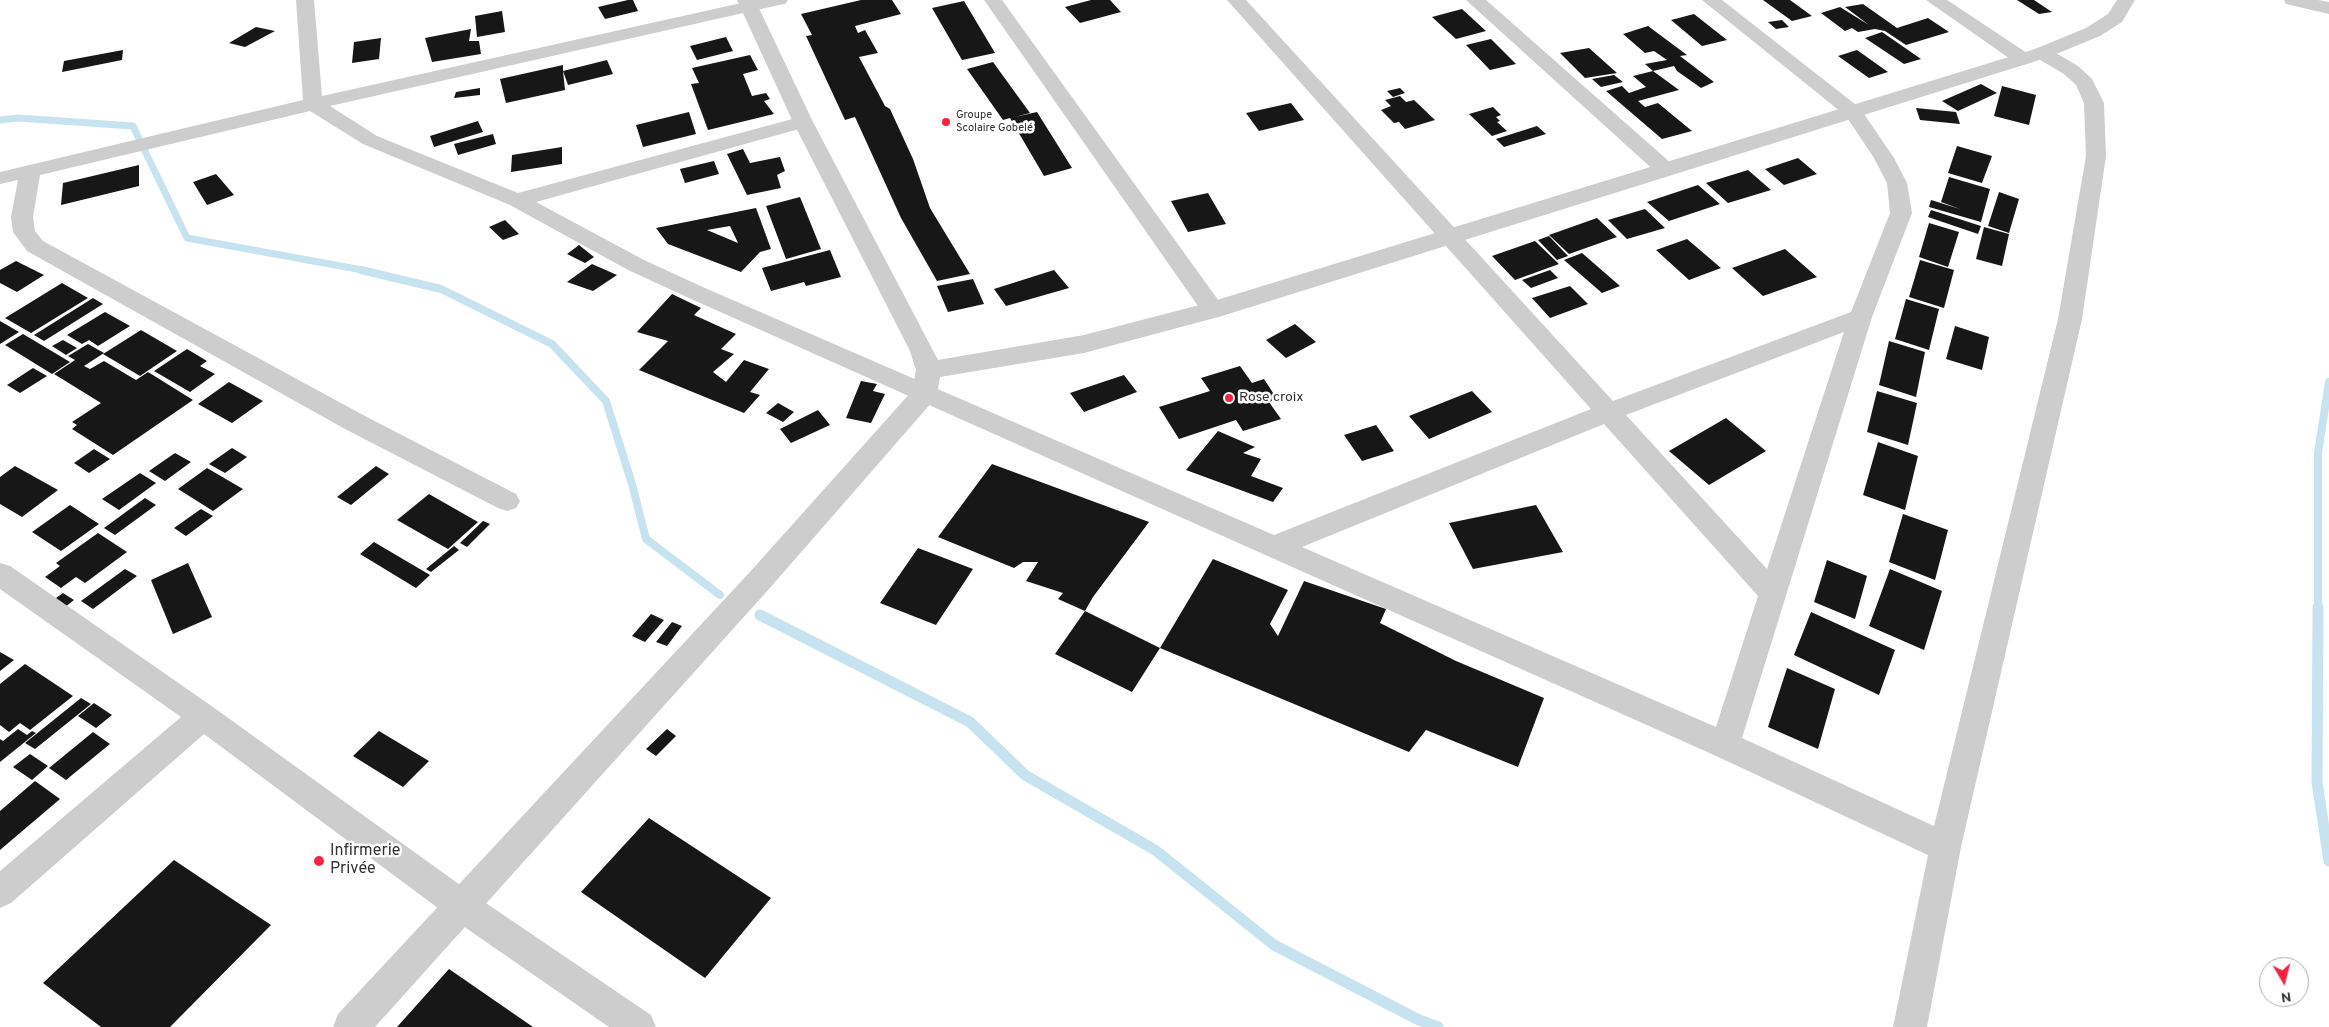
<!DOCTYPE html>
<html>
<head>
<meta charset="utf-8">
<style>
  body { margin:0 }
  #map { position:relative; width:2329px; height:1027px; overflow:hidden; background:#fff; font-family:Overpass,sans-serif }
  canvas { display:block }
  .north { position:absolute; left:2259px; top:957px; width:50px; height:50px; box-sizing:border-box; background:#fff; border:1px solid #acacac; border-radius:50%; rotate:172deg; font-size:14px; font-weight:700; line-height:20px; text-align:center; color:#303030 }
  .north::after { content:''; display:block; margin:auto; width:18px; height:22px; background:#f62342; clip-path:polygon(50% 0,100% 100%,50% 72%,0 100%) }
</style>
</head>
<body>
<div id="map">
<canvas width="2329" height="1027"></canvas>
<div class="north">N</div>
</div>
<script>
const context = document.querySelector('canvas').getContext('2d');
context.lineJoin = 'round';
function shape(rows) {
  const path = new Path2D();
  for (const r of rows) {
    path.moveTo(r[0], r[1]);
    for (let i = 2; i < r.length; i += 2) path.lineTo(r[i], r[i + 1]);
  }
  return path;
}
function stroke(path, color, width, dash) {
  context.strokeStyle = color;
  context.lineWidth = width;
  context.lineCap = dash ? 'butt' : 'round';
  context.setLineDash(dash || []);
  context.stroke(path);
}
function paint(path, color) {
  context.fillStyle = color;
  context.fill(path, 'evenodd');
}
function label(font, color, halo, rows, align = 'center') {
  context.font = font + ' Overpass,sans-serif';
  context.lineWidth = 5;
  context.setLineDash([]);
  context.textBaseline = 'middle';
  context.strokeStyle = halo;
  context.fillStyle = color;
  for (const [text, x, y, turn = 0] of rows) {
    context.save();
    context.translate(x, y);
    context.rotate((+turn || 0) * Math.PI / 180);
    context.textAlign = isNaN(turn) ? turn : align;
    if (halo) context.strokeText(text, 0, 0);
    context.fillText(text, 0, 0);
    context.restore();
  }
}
stroke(shape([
  [0,120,18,118,133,126,141,143],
  [143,147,187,238,368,271]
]), '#c7e3ef', 7);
stroke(shape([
  [361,270,441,289,552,344,606,401,632,484,646,539,720,595],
  [2318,608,2318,453,2329,382]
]), '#c7e3ef', 8);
stroke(shape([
  [2318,607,2317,782,2329,861],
  [760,615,970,722,1025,775,1155,850,1274,945,1419,1020,1438,1027]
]), '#c7e3ef', 11);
paint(shape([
  [628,0,633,0,638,11,605,19,598,7],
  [861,0,892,0,901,14,855,26,858,33,865,30,878,53,859,57,885,106,890,109,913,159,930,208,970,274,937,281,901,218,855,117,845,120,806,36,812,35,801,14],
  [1091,0,1110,0,1121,12,1080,23,1065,7],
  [1763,0,1790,0,1812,16,1792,21],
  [2017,0,2034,0,2052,12,2039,14],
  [964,1,995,53,962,60,932,8],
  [1863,4,1897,28,1928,18,1949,32,1906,45,1885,31,1875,29,1858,32,1852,28,1845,31,1821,13,1840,7,1869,25,1845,7],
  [1462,9,1486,31,1456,39,1432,17],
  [502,11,505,32,477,37,475,16],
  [1694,14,1727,40,1702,46,1671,20],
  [1782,20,1789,27,1776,29,1768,22],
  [1648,26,1687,55,1680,56,1714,82,1701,88,1677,71,1674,66,1653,71,1645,64,1667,60,1654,51,1645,53,1623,34],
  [256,27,275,31,245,47,229,43],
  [471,29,469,41,479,41,481,54,432,62,425,38],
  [1882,32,1921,59,1904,64,1865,38],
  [726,37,733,51,697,60,690,46],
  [381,38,379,59,352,63,354,42],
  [1491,39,1516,64,1490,70,1466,45],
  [1589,48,1617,73,1585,78,1560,53],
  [123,50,122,60,62,72,64,61],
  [1857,50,1888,72,1869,78,1838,56],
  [750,55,758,70,743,74,752,96,766,93,770,99,764,101,774,114,708,130,691,84,699,83,692,68],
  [607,60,613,74,568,85,563,71,565,90,506,103,500,79,563,65,563,71],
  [993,62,1030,113,1015,117,1037,112,1072,168,1044,176,1010,118,1003,120,967,69],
  [1653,71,1679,90,1638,101,1645,107,1658,103,1692,131,1662,139,1606,91,1622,86,1629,93,1646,87,1633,76],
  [1614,75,1623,82,1601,87,1592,79],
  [1981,84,1997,93,1958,111,1942,101],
  [2002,86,2036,95,2029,125,1994,116],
  [480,88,480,95,454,98,456,92],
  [1400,88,1405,93,1393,97,1387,91],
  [1400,96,1406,102,1414,100,1435,120,1405,129,1399,122,1394,123,1381,110,1391,106,1385,100],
  [1291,103,1304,120,1259,131,1246,113],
  [1493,107,1501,115,1496,117,1500,121,1497,122,1507,131,1492,136,1469,114],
  [1916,108,1956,112,1960,124,1920,120],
  [689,112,696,134,643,147,636,125],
  [478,121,483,132,434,147,430,136],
  [1537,126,1546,134,1504,147,1496,139],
  [493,134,496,144,458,155,454,144],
  [1957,146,1992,156,1982,183,1948,173],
  [562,147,562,164,511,172,512,155],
  [743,149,750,163,780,157,785,171,777,175,781,188,747,195,727,154],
  [1798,158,1817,174,1784,185,1765,169],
  [714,161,719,174,685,183,680,169],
  [139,165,139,186,61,205,63,183],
  [1748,170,1771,190,1728,203,1706,183],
  [216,174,234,195,207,205,193,182],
  [1949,177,1990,189,1981,222,1929,207,1931,200,1960,209,1941,202],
  [1698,185,1720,204,1669,221,1647,202],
  [1999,192,2019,199,2009,233,1988,226],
  [1208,193,1226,224,1188,232,1171,201],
  [800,197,821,249,786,259,766,206],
  [756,208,771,249,760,252,741,272,668,244,656,228],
  [730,226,738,243,707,230],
  [1645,209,1665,228,1627,239,1608,220],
  [1931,210,1981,226,1978,234,1928,217],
  [1597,218,1617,237,1569,254,1549,235],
  [505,220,519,234,503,240,489,227],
  [1929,223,1959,232,1948,267,1919,257],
  [1984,227,2009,234,2002,266,1976,259],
  [1549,236,1568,256,1557,260,1538,240],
  [1687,239,1721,268,1689,280,1656,250],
  [1535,241,1559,264,1515,280,1492,256],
  [579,245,594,257,585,263,567,254],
  [1785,249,1817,277,1763,296,1732,268],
  [830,250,841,277,806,286,804,282,771,291,762,268],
  [1582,253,1620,286,1602,293,1564,260],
  [1920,260,1954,270,1944,308,1909,297],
  [16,261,44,275,17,292,0,283,0,270],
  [592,264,617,275,593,291,567,282],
  [1054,270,1069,288,1006,306,994,289],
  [1550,270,1558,278,1531,288,1522,280],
  [973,279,984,304,948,312,937,286],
  [62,283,88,298,31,333,5,318],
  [1570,286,1588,304,1550,318,1532,298],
  [672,294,701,308,694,315,736,334,721,349,734,354,713,372,726,382,744,360,769,369,750,392,760,395,744,413,639,370,668,341,637,332],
  [93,298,103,304,44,341,34,335],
  [1906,299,1939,309,1929,350,1895,339],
  [105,312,130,326,98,346,89,340,82,344,67,335],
  [0,321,19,332,0,344],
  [1295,324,1316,342,1286,358,1266,340],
  [1955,326,1989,337,1982,370,1946,359],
  [141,330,177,351,140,376,103,354],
  [23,334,70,362,52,374,5,345],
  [63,340,77,348,66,355,52,346],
  [1889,341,1925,352,1916,397,1879,385],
  [88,344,104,353,84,366,90,369,104,361,136,380,148,372,193,400,113,455,72,429,77,425,72,422,101,403,54,374,75,360,68,356],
  [187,349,207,361,200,366,215,374,190,392,154,371],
  [1240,366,1252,383,1264,379,1277,399,1269,402,1281,419,1243,431,1236,420,1179,439,1159,407,1210,391,1201,378],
  [33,368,47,376,20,393,7,385],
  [1124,375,1137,392,1084,412,1070,393],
  [861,381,877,384,873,391,885,394,871,423,846,418],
  [229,382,263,401,232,423,198,404],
  [1472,391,1492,412,1429,439,1409,416],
  [1877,391,1917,403,1908,445,1867,432],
  [778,403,794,412,783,422,766,413],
  [818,410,830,425,791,443,780,429],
  [1726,418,1766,451,1709,485,1669,451],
  [1376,425,1394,451,1362,461,1344,435],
  [1218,431,1255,447,1243,453,1261,459,1251,476,1283,488,1273,502,1186,470],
  [1878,442,1918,456,1905,510,1863,495],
  [232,448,247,457,225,473,209,464],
  [94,449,110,459,89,473,74,463],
  [175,453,191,462,165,481,149,471],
  [992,464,1149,522,1093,597,1085,611,1160,648,1132,692,1055,654,1085,611,1058,599,1063,593,1026,581,1038,562,1023,562,1014,568,938,537],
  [15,466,58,490,22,517,0,504,0,477],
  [376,466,389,474,351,505,337,497],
  [207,468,243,489,213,511,178,489],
  [140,473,156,483,119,510,102,499],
  [429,494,478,522,448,549,397,520],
  [145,498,156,505,115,535,104,528],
  [70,505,99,524,61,551,32,532],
  [1536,505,1563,552,1473,569,1449,523],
  [201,509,213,516,186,536,174,528],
  [1903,514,1948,530,1935,580,1889,562],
  [483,521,490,524,467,547,460,543],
  [98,533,127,552,85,583,76,577,61,588,45,577,60,566,56,563],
  [374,542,430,575,416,588,360,554],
  [454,546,459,550,431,572,426,569],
  [918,548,973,569,936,625,880,603],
  [1213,559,1288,590,1270,624,1278,636,1304,581,1386,609,1380,623,1456,661,1544,698,1518,767,1426,730,1409,752,1160,648],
  [1827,560,1867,576,1855,619,1814,602],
  [188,563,212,617,173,634,151,580],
  [125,569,137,576,93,609,81,601],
  [1890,569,1942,591,1924,650,1869,626],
  [63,593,74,600,60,611,49,603],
  [1811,612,1895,650,1879,695,1794,655],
  [651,614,664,620,645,642,632,636],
  [672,622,682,626,667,646,656,642],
  [0,652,14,660,0,671],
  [25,664,73,696,30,730,20,723,9,732,0,725,0,684],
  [1787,668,1835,689,1818,749,1768,727],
  [81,698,91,704,35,749,25,743],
  [94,703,112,715,96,728,78,716],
  [18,729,27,735,32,731,36,733,0,762,0,739,3,741],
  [667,729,676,736,656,756,646,749],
  [379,731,429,761,403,787,353,756],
  [93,732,110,744,66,780,49,768],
  [30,754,48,766,32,780,13,767],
  [35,781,60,799,0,850,0,811],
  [649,818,771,898,705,978,581,892],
  [174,860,271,925,170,1027,101,1027,43,983],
  [449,969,533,1027,397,1027]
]), '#171717');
paint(shape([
  [296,0,314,0,322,96,755,0,788,0,785,4,779,5,330,106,377,136,518,193,796,118,803,116,810,118,813,122,810,126,536,202,644,260,705,288,1274,535,1591,409,1227,0,1246,0,1613,401,1851,312,1890,213,1887,183,1874,158,1846,116,1702,0,1722,0,1860,108,1894,158,1907,183,1912,213,1872,317,1742,738,1934,826,2058,319,2086,156,2084,103,2076,85,2064,74,2035,57,2033,53,2035,49,2042,47,2049,49,2078,66,2092,79,2104,103,2106,156,2082,319,1961,847,1927,1027,1893,1027,1928,855,1714,755,689,298,628,270,510,205,363,144,310,111,40,175,33,217,35,231,43,241,363,415,516,494,520,501,516,508,507,511,498,508,345,429,27,251,13,232,11,217,18,180,0,184,0,172,303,100,296,0],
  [1844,332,1767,569,1626,415,1844,332],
  [1604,424,1758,596,1716,727,1302,547,1604,424],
  [984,0,1002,0,1221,304,1224,310,1221,316,1213,318,1205,316,984,0],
  [1466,0,1486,0,1672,164,1675,169,1672,174,1665,175,1658,174,1466,0],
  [1926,0,1947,0,2030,55,2032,59,2030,63,2023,65,2016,63,1926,0],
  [0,563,10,566,213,707,474,895,651,1015,656,1027,609,1027,450,917,204,734,11,903,0,908,0,871,181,717,0,589,0,563]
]), '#cdcdcd');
paint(shape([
  [737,0,755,0,813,122,938,360,1084,335,1207,303,2035,49,2086,28,2108,14,2117,0,2135,0,2122,22,2100,36,2049,57,1222,316,1084,353,940,377,937,394,933,401,769,589,375,1027,333,1027,338,1014,749,573,912,391,916,370,910,351,793,122,737,0],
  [2284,0,2318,0,2329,2,2329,14,2286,4,2284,0]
]), '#cdcdcd');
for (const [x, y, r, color] of [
  [946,122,5,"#f62342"],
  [1229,398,5,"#f62342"],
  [319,861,6,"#f62342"]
]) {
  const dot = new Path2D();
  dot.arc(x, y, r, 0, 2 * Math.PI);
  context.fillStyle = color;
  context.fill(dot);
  stroke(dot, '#fff', 2);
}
label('11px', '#303030', '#fff', [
  ["Groupe",956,116],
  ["Scolaire Gobelé",956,129]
], 'left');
label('14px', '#303030', '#fff', [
  ["Rose croix",1239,398]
], 'left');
label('16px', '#303030', '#fff', [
  ["Infirmerie",330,852],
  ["Privée",330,870]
], 'left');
</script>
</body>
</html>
